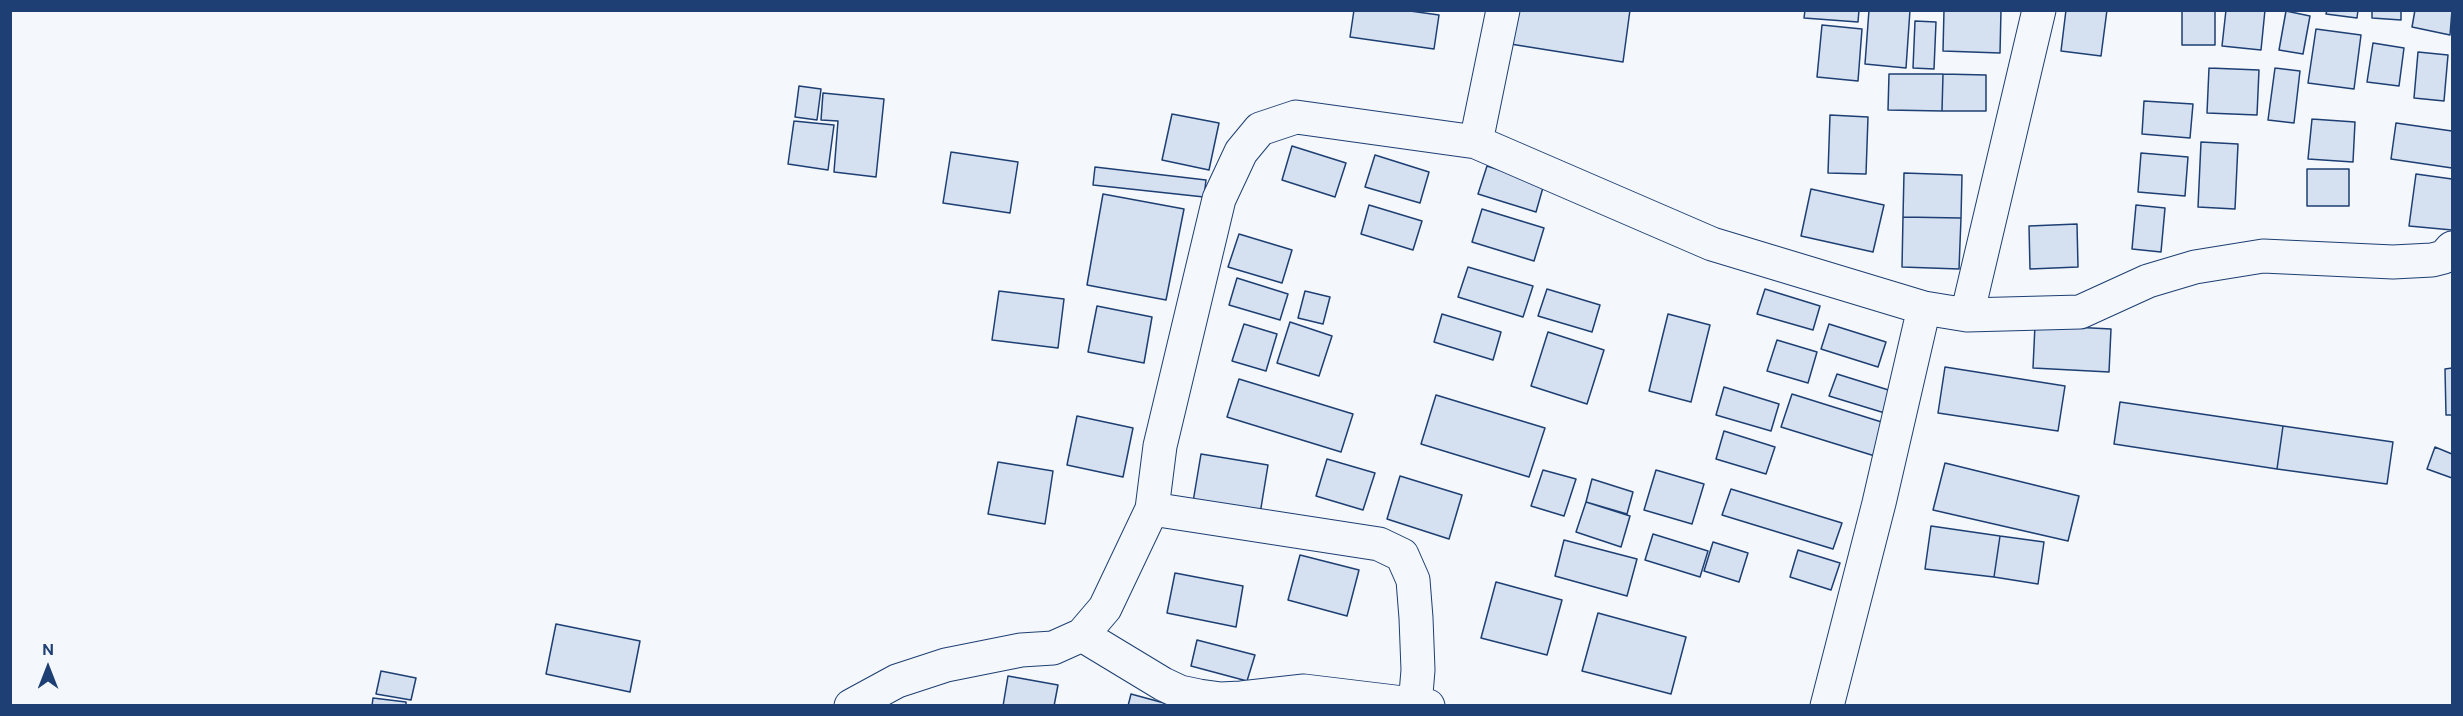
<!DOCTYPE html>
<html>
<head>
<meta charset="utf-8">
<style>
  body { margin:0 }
  #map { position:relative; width:2463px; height:716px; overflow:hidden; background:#f4f7fb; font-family:"DM Sans",sans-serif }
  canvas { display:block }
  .frame { position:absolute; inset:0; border:12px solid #1d3f73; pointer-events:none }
  .north { position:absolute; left:18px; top:638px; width:60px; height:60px; -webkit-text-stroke:4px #f4f7fb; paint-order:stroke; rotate:0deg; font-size:16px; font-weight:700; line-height:24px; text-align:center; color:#1d3f73 }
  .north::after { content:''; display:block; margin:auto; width:21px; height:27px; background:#1d3f73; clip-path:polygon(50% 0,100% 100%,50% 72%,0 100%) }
</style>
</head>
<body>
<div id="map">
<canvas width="2463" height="716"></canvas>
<div class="frame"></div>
<div class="north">N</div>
</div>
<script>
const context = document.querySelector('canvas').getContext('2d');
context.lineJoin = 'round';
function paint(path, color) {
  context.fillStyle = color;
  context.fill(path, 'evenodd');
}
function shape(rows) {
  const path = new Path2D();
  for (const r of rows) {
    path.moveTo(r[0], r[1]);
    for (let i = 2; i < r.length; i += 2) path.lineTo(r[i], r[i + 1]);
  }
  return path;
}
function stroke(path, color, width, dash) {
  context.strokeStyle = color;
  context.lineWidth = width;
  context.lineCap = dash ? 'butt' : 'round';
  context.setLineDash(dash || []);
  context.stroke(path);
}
const building = shape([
  [1354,10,1403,10,1439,15,1434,49,1350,37,1354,10],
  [1509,10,1630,10,1623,62,1504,43,1509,10],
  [1805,10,1859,10,1858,22,1804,18,1805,10],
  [1869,10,1910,10,1906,68,1865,64,1869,10],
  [1944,10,2001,10,2000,53,1943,51,1944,10],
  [2066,10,2107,10,2101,56,2061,51,2066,10],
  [2182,10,2215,10,2215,45,2182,45,2182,10],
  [2226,10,2265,10,2261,50,2222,46,2226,10],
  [2327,10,2358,10,2357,18,2326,14,2327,10],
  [2372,10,2401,10,2401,20,2372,18,2372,10],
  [2415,10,2452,10,2450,35,2412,27,2415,10],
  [2286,11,2310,16,2303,54,2279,50,2286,11],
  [1915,21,1936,22,1934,69,1913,68,1915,21],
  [1822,25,1862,29,1858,81,1817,77,1822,25],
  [2316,29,2361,35,2354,89,2308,83,2316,29],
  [2373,43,2404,48,2399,86,2367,82,2373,43],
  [2418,52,2448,55,2444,101,2414,98,2418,52],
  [2209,68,2259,70,2257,115,2207,113,2209,68],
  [2275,68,2300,71,2294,123,2268,120,2275,68],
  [1889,74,1943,74,1942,111,1888,110,1889,74],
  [1943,74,1986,75,1986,111,1942,111,1943,74],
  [799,86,821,89,817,120,795,117,799,86],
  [823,93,884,99,876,177,834,172,838,121,821,120,823,93],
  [2144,101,2193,104,2190,138,2142,134,2144,101],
  [1172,114,1219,123,1209,170,1162,160,1172,114],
  [1830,115,1868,117,1866,174,1828,173,1830,115],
  [2312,119,2355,122,2353,162,2308,159,2312,119],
  [794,121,834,125,828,170,788,164,794,121],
  [2396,123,2452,131,2452,168,2391,159,2396,123],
  [2201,142,2238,144,2235,209,2198,207,2201,142],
  [1292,146,1346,163,1335,197,1282,180,1292,146],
  [951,152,1018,162,1010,213,943,203,951,152],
  [2141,153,2188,157,2185,196,2138,192,2141,153],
  [1375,155,1429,172,1420,203,1365,187,1375,155],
  [1487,166,1544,184,1536,212,1478,194,1487,166],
  [1095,167,1206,180,1204,197,1093,185,1095,167],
  [2307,169,2349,169,2349,206,2307,206,2307,169],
  [1904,173,1962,175,1961,218,1903,217,1904,173],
  [2416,174,2452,179,2452,230,2409,226,2416,174],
  [1811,189,1884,205,1873,252,1801,236,1811,189],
  [1103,194,1184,209,1166,300,1087,285,1103,194],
  [1369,205,1422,221,1413,250,1361,234,1369,205],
  [2136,205,2165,208,2161,252,2132,249,2136,205],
  [1482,209,1544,228,1534,261,1472,242,1482,209],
  [1903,217,1961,218,1959,269,1902,267,1903,217],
  [2077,224,2078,267,2030,269,2029,226,2077,224],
  [1239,234,1292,250,1282,283,1228,267,1239,234],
  [1468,267,1533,286,1523,317,1458,297,1468,267],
  [1237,278,1288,294,1280,320,1229,305,1237,278],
  [1547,289,1600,305,1592,332,1538,316,1547,289],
  [1765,289,1820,306,1813,330,1757,314,1765,289],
  [999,291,1064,299,1058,348,992,340,999,291],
  [1305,291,1330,297,1323,324,1298,318,1305,291],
  [1097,306,1152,317,1144,363,1088,352,1097,306],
  [1442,314,1501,332,1493,360,1434,342,1442,314],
  [1668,314,1710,325,1691,402,1649,391,1668,314],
  [1290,322,1332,336,1319,376,1277,363,1290,322],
  [1244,324,1277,334,1266,371,1232,361,1244,324],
  [1829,324,1886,342,1878,367,1821,349,1829,324],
  [2035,325,2111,329,2109,372,2033,368,2035,325],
  [1548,332,1604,350,1587,404,1531,386,1548,332],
  [1777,340,1817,352,1808,383,1767,371,1777,340],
  [1945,367,2065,386,2058,431,1938,413,1945,367],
  [2452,368,2452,415,2446,415,2445,369,2452,368],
  [1837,374,1895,392,1888,414,1829,396,1837,374],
  [1239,379,1353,414,1341,452,1227,417,1239,379],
  [1724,387,1779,404,1771,431,1716,415,1724,387],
  [1792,394,1888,424,1878,457,1781,427,1792,394],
  [1436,395,1545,428,1529,477,1421,444,1436,395],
  [2120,402,2283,426,2277,469,2114,444,2120,402],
  [1077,416,1133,428,1123,477,1067,465,1077,416],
  [2283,426,2393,442,2387,484,2277,469,2283,426],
  [1724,431,1775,447,1766,474,1716,459,1724,431],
  [2435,447,2452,454,2452,478,2427,469,2435,447],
  [1201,454,1268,465,1260,514,1193,502,1201,454],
  [1327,459,1375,473,1363,510,1316,496,1327,459],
  [998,462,1053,471,1045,524,988,514,998,462],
  [1945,463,2079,496,2068,541,1933,510,1945,463],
  [1543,470,1576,479,1564,516,1531,506,1543,470],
  [1656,470,1704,484,1692,524,1644,510,1656,470],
  [1400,476,1462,495,1449,539,1387,519,1400,476],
  [1592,479,1633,492,1627,514,1586,502,1592,479],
  [1731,489,1842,523,1833,549,1722,515,1731,489],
  [1586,502,1630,516,1621,547,1576,532,1586,502],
  [1931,526,2000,536,1994,577,1925,569,1931,526],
  [1653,534,1708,551,1700,577,1645,560,1653,534],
  [2000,536,2044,542,2038,584,1994,577,2000,536],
  [1564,540,1637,559,1627,596,1555,576,1564,540],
  [1713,542,1748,553,1739,582,1704,571,1713,542],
  [1798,550,1840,563,1831,590,1790,577,1798,550],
  [1300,555,1359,570,1347,616,1288,600,1300,555],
  [1175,573,1243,586,1236,627,1167,613,1175,573],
  [1496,582,1562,600,1547,655,1481,638,1496,582],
  [1598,613,1686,637,1671,694,1582,671,1598,613],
  [556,624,640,641,630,692,546,674,556,624],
  [1197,640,1255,655,1247,681,1191,666,1197,640],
  [381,671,416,678,411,700,376,694,381,671],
  [1008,676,1058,685,1054,706,1003,706,1008,676],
  [1131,694,1175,706,1128,706,1131,694],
  [373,698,406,702,406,706,372,706,373,698]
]);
paint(building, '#d5e0f0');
stroke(building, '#1d3f73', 1.5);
const minor = shape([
  [1503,10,1476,142,1712,244,1924,308],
  [1967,315,2039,10],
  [1152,509,1379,544,1402,555,1413,580,1416,618,1418,670,1415,706],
  [1082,635,1163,684,1180,692,1199,696,1221,699,1241,698,1304,691,1428,706],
  [851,706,897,681,946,665,1021,650,1053,648,1082,635,1105,608,1152,509,1160,446,1219,199,1241,152,1260,129,1296,117,1476,142],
  [1827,706,1879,503,1924,308,1967,315,2080,312,2148,281,2195,267,2263,256,2393,262,2432,260,2444,257,2452,248]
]);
stroke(minor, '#1d3f73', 35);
stroke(minor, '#f4f7fb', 33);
</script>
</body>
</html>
